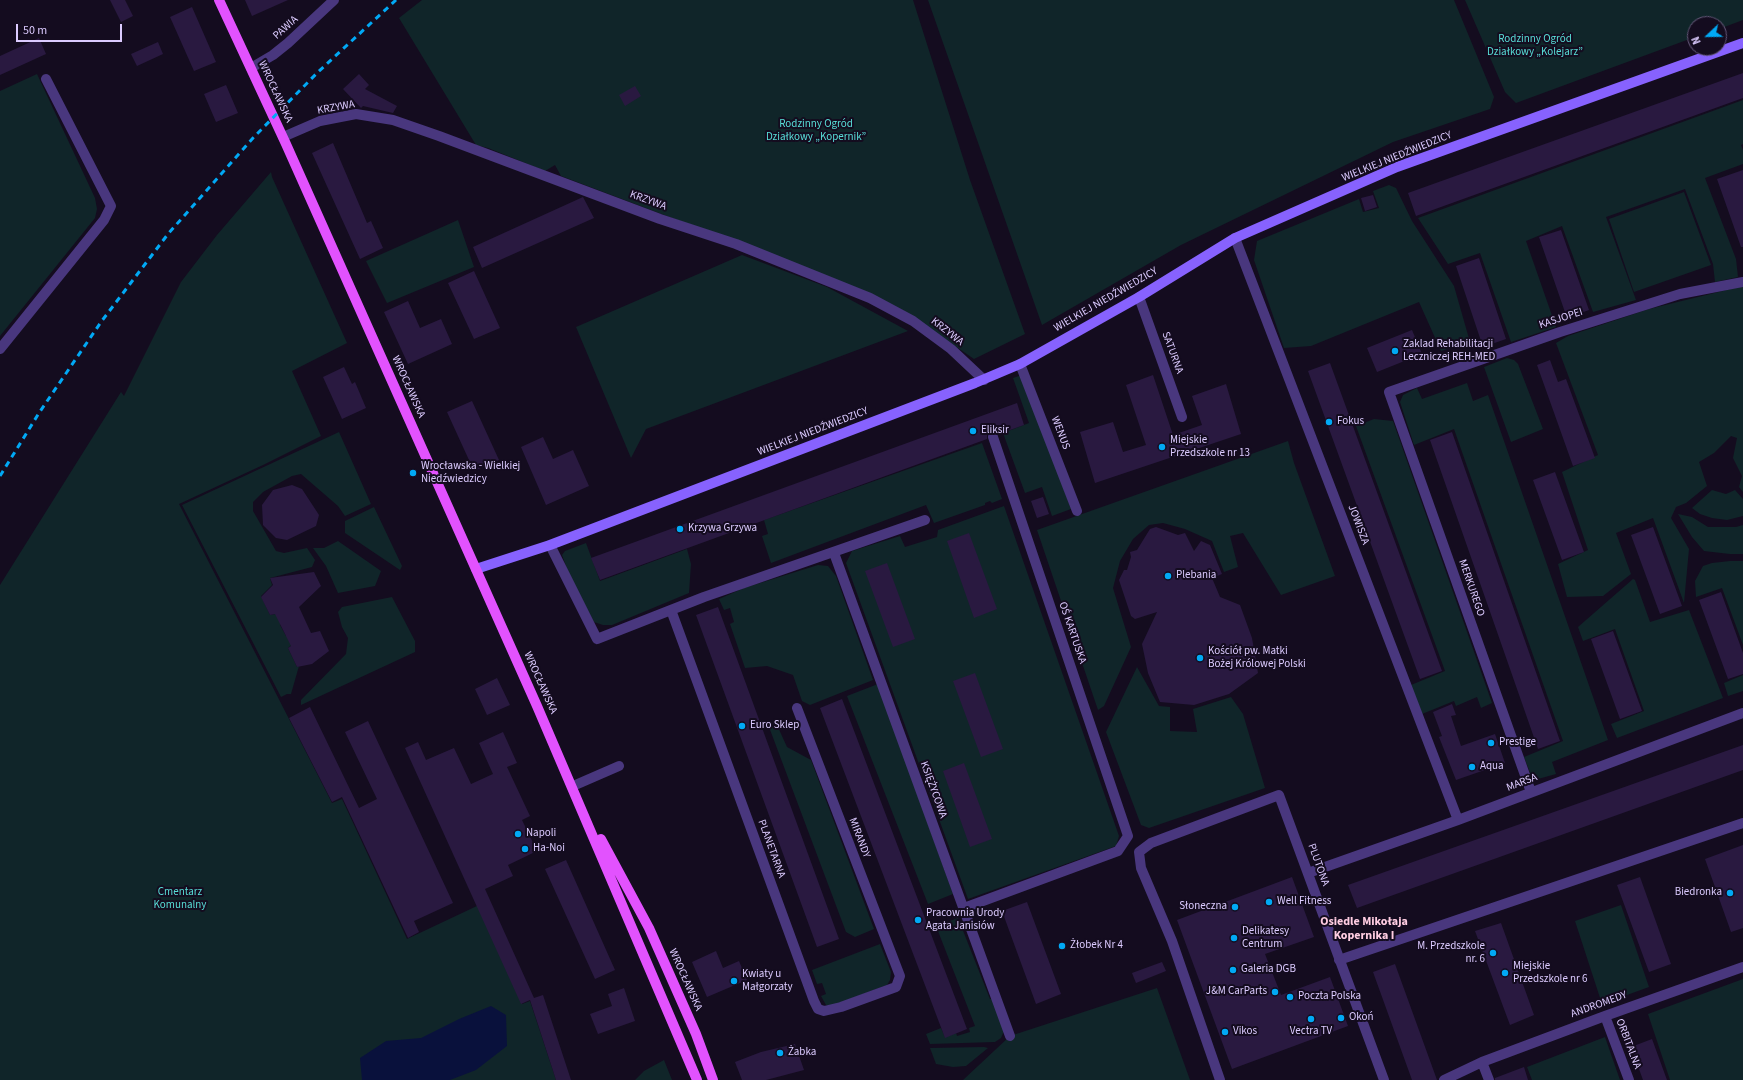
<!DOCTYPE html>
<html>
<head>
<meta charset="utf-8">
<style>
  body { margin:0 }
  #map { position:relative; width:1743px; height:1080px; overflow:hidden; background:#140c1f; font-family:"Source Sans 3",sans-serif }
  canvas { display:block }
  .north { position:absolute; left:1687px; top:16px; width:40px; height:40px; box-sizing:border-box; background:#140c1f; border:1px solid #645879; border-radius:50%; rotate:248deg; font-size:11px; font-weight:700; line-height:16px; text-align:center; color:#dccbff }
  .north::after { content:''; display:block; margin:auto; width:14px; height:18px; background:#01a9f5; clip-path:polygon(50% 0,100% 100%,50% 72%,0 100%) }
  .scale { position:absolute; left:16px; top:24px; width:106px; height:18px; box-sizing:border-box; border:2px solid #dccbff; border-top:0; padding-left:5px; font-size:12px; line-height:14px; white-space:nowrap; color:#dccbff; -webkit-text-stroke:3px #140c1f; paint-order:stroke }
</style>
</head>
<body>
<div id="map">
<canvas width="1743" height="1080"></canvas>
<div class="north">N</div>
<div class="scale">50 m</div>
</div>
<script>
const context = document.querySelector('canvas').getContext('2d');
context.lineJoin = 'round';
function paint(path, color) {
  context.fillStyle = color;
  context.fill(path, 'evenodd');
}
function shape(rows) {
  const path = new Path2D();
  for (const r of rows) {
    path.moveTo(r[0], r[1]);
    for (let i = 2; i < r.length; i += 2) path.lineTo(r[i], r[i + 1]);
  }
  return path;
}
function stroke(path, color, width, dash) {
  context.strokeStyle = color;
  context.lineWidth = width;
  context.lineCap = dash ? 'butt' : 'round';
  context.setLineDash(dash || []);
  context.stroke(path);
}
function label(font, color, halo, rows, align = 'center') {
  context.font = font + ' "Source Sans 3",sans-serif';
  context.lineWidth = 4;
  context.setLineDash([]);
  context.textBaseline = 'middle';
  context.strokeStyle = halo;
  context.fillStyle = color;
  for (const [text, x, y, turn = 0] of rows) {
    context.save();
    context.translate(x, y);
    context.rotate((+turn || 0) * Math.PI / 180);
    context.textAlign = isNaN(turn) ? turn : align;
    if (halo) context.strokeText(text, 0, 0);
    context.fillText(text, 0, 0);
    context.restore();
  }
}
paint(shape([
  [422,0,913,0,970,180,1025,334,974,359,904,311,860,289,561,176,555,165,545,171,488,148,476,145,399,18],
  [928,0,1454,0,1494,97,1490,109,1393,142,1181,245,1042,325],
  [1465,0,1743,0,1743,20,1719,29,1719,24,1695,24,1695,37,1516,103,1505,92],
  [37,74,95,198,97,209,95,218,0,336,0,91],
  [1743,100,1743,144,1741,145,1743,150,1743,164,1705,178,1736,259,1738,277,1715,282,1713,264,1685,189,1606,217,1636,300,1593,312,1562,226,1526,241,1556,327,1511,342,1480,253,1448,264,1418,218],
  [271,172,272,177,347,343,292,371,321,436,263,465,179,504,332,803,342,799,407,939,479,905,522,1004,530,1001,556,1080,0,1080,0,585,121,392,124,396,181,282,217,235],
  [1389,185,1396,188,1412,221,1454,286,1470,342,1441,351,1419,302,1311,346,1284,348,1254,260,1257,241,1359,199,1363,212,1379,208,1373,191],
  [1684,192,1711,265,1634,292,1609,219],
  [458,220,474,267,387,303,366,261],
  [742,255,827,287,908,331,646,429,631,458,576,327],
  [1743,286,1743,492,1739,487,1742,476,1733,458,1737,438,1731,436,1714,453,1699,462,1707,486,1686,503,1676,507,1671,518,1689,549,1684,603,1653,518,1616,533,1631,574,1603,596,1567,597,1558,564,1588,550,1562,472,1598,455,1556,343,1568,336,1649,309],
  [1507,358,1514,360,1518,364,1543,429,1511,442,1484,367],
  [1022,375,1071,509,1052,516,1042,487,1025,493,1003,433,1029,423,1013,378],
  [1467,383,1473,401,1488,395,1608,740,1552,762,1556,774,1538,779,1531,775,1524,757,1563,741,1454,429,1414,445,1400,402,1403,395,1417,388,1422,399],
  [1374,419,1393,421,1492,703,1481,708,1477,697,1456,706,1454,701,1422,714,1411,685,1445,671,1356,426],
  [339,432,371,504,345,516,338,506,301,474,292,476,263,492,253,502,253,511,276,551,284,553,307,548,315,560,312,567,270,578,272,585,261,596,270,615,286,612,288,617,280,625,286,636,295,634,297,640,288,648,297,667,299,666,291,694,287,694,281,697,182,505],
  [1288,441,1294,463,1335,576,1281,595,1243,533,1230,536,1238,567,1224,572,1212,541,1185,529,1163,523,1149,525,1133,539,1120,561,1113,588,1131,647,1104,706,1098,710,1037,530],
  [982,443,1002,499,992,503,990,501,985,503,985,505,934,523,926,505,771,563,762,536,768,534,764,520],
  [1712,490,1726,494,1735,490,1743,499,1743,516,1727,520,1712,518,1700,514,1692,508],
  [1004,506,1119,836,1116,846,968,899,846,563,852,551,900,536,905,547,937,537,938,530],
  [374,507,402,566,400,570,345,533,345,521],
  [1678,514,1692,517,1708,527,1736,527,1743,525,1743,554,1730,554,1704,551,1692,537],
  [338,541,381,571,375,586,338,593,326,566,313,548,324,548],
  [586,543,600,581,687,549,691,564,689,593,612,625,603,625,594,622,570,577,562,555,565,551],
  [1730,561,1743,561,1743,645,1722,588,1696,597,1695,581,1703,566,1712,563],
  [818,565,828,566,836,576,873,680,810,705,802,701,793,675,767,666,745,668,730,624,734,622,730,608,724,610,719,599,744,588],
  [1633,579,1635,580,1650,622,1689,610,1723,698,1617,738,1611,724,1644,711,1615,629,1583,641,1578,627],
  [392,597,415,641,415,652,301,705,301,700,346,654,348,638,342,627,338,612,342,607],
  [1137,667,1159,706,1170,707,1170,731,1197,732,1193,709,1231,697,1243,714,1265,788,1149,828,1141,825,1106,732],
  [1743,675,1743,691,1728,696,1724,683],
  [878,684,953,894,928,904,847,696],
  [777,725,787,747,811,760,874,929,855,937,846,932,769,727],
  [1621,905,1649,987,1602,1004,1575,921],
  [958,918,990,999,993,998,1004,1031,1001,1038,995,1042,930,1044,926,1034,941,1028,945,1037,956,1033,957,1036,970,1032,969,1028,975,1026,936,926],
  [880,944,891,972,890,980,887,985,832,1006,826,1005,821,996,826,994,822,983,817,984,812,970],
  [1743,979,1743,1080,1670,1080,1648,1014],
  [1157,988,1190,1080,963,1080,1010,1036],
  [1605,1037,1620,1080,1532,1080,1527,1067],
  [984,1047,988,1048,966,1066,953,1067,936,1064,930,1048],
  [664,1060,672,1080,635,1080,644,1071]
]), '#102529');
paint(shape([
  [491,1006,506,1015,507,1046,476,1070,450,1080,362,1080,360,1058,386,1041,421,1038,459,1019]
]), '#09113c');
paint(shape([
  [110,0,125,0,133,16,121,22],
  [245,0,288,0,252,16],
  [192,7,216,62,194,71,170,17],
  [39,38,46,54,0,75,0,56],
  [158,42,163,54,137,66,131,54],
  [1743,73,1743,98,1416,216,1408,193],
  [359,74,369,85,365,89,397,106,393,113,363,106,361,108,343,89],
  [226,85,238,113,216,122,204,94],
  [635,86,641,96,625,106,619,95],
  [333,143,367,223,371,221,383,248,360,259,312,153],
  [1743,170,1743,247,1741,247,1717,179],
  [1373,195,1377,207,1365,211,1361,198],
  [583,197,594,218,482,268,473,247],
  [1561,230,1589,310,1567,318,1539,237],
  [1479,258,1506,339,1483,347,1456,266],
  [474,271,500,328,474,339,448,283],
  [408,301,420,328,441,319,452,344,408,364,384,312],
  [1412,330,1422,354,1377,372,1367,348],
  [1550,360,1558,382,1566,379,1595,458,1573,466,1537,365],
  [1330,363,1442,671,1420,679,1308,371],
  [344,367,352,384,355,382,366,408,342,419,323,377],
  [1153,375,1173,435,1202,425,1192,396,1226,384,1241,434,1095,483,1080,432,1113,422,1123,452,1146,445,1126,385],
  [472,401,499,460,474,471,447,412],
  [1017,403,1024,425,999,434,995,431,991,431,987,435,987,439,600,580,591,558],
  [1452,432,1560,741,1538,749,1430,440],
  [543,437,553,459,573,450,589,486,546,505,521,447],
  [1555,472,1584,552,1562,560,1533,480],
  [292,485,302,489,319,515,316,526,287,540,276,538,263,525,262,505,273,490],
  [1043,497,1049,514,1037,518,1031,501],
  [1156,527,1178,535,1185,533,1194,551,1201,541,1210,545,1222,574,1212,578,1220,597,1240,605,1252,638,1258,673,1229,694,1194,705,1160,702,1148,673,1142,644,1157,612,1135,619,1131,616,1119,580,1124,570,1127,570,1131,557,1130,552,1137,550,1150,529],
  [1653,527,1682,606,1660,614,1631,535],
  [969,533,997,609,974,618,947,541],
  [887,563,915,639,893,647,865,571],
  [314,572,321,586,299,607,311,633,320,631,329,651,312,664,297,667,288,648,291,646,275,614,270,615,261,597,273,585,270,578],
  [1721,592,1743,653,1743,674,1728,679,1699,600],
  [718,607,839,939,817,947,696,615],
  [1613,631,1642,711,1620,719,1591,639],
  [975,673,1003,749,981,757,953,681],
  [497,678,510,705,487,715,475,689],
  [842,699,967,1029,945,1038,820,708],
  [1452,704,1456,715,1451,716,1461,746,1495,734,1505,763,1456,780,1439,737,1442,736,1433,712],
  [310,707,359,808,377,799,345,732,368,721,453,903,414,921,419,932,408,938,342,797,332,802,289,718],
  [503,732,517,763,507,767,530,816,522,820,537,851,508,865,513,876,485,889,534,998,543,995,571,1080,556,1080,530,1000,521,1004,405,748,418,742,426,760,454,748,471,784,493,774,479,743],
  [1743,745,1743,770,1357,908,1348,885],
  [964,763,992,839,970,847,943,771],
  [1743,845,1743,928,1731,932,1705,859],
  [566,860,615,970,595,979,545,869],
  [1292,877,1314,937,1265,954,1281,995,1330,977,1348,1026,1232,1069,1177,920],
  [1640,877,1671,964,1649,972,1617,885],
  [1027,902,1061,994,1036,1004,1002,911],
  [1501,923,1534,1015,1510,1025,1475,931],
  [716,951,723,968,739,961,747,980,707,997,692,962],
  [1162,962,1166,971,1136,983,1132,973],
  [1395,964,1437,1080,1412,1080,1373,972],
  [624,988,635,1021,598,1034,590,1014,612,1006,608,994],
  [1652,1039,1667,1080,1643,1080,1631,1047],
  [795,1044,804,1070,766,1080,742,1080,735,1062,761,1052],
  [1524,1067,1528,1080,1495,1080,1495,1078]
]), '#291940');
stroke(shape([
  [251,68,273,55,288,43,334,0],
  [283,137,320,121,356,114,393,120,439,136,660,219,736,244,870,298,913,321,951,349,984,380],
  [1235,238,1458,820],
  [1139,297,1182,417],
  [0,349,104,220,111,206,46,79],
  [1020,364,1077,511],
  [550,545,597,639,704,597,925,520],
  [834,553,1010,1036],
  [671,610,814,1001,818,1009,824,1011,841,1007,896,987,900,976,797,708],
  [573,786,619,766],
  [1531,792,1389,392,1560,332,1680,294,1743,282],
  [1308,873,1458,820,1743,713],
  [964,908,1118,851,1128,836,993,437],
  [1339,960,1743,823],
  [1605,1016,1629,1080],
  [1220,1080,1172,941,1141,868,1139,852,1151,843,1279,795,1384,1080],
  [1444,1080,1482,1062],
  [1489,1080,1482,1062,1605,1016,1743,967]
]), '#49377e', 10);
stroke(shape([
  [476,569,550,545,975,383,1020,364,1139,297,1235,238,1397,167,1743,43]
]), '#8762fe', 10);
stroke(shape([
  [219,0,286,144,537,706,697,1080],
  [601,839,649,928,696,1034,713,1080]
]), '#e252fe', 10);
stroke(shape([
  [0,476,39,413,101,322,168,234,253,138,318,72,396,0]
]), '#01a9f5', 3, [6, 5]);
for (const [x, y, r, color] of [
  [1395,351,4,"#01a9f5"],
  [1329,422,4,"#01a9f5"],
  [973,431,4,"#01a9f5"],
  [1162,447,4,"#01a9f5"],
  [413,473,4,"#01a9f5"],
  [680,529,4,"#01a9f5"],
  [1168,576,4,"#01a9f5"],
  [1200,658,4,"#01a9f5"],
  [742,726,4,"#01a9f5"],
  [1491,743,4,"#01a9f5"],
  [1472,767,4,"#01a9f5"],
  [518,834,4,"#01a9f5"],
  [525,849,4,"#01a9f5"],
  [1730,893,4,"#01a9f5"],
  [1269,902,4,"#01a9f5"],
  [1235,907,4,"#01a9f5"],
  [918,920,4,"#01a9f5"],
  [1234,938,4,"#01a9f5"],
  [1062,946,4,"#01a9f5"],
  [1493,953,4,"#01a9f5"],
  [1233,970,4,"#01a9f5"],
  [1505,973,4,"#01a9f5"],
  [734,981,4,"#01a9f5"],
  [1275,992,4,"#01a9f5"],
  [1290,997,4,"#01a9f5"],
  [1341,1018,4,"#01a9f5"],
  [1311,1019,4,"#01a9f5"],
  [1225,1032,4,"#01a9f5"],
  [780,1053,4,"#01a9f5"]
]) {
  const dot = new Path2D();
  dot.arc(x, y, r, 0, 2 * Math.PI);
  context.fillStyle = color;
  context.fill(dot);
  stroke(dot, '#140c1f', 1.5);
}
label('11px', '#dccbff', '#140c1f', [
  ["PAWIA",286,28,-42],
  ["WROCŁAWSKA",275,92,65],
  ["KRZYWA",336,108,-10],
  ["WIELKIEJ NIEDŹWIEDZICY",1397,157,-22],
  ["KRZYWA",648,201,20],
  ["WIELKIEJ NIEDŹWIEDZICY",1106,300,-30],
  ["KASJOPEI",1561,319,-18],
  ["KRZYWA",947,332,38],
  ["SATURNA",1172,353,70],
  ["WROCŁAWSKA",408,387,66],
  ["WIELKIEJ NIEDŹWIEDZICY",813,432,-21],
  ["WENUS",1060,433,69],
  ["JOWISZA",1358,525,69],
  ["MERKUREGO",1471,588,71],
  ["OŚ KARTUSKA",1072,633,71],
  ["WROCŁAWSKA",540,683,66],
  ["MARSA",1522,783,-21],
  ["KSIĘŻYCOWA",933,790,70],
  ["MIRANDY",859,838,69],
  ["PLANETARNA",771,849,70],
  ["PLUTONA",1318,865,70],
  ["WROCŁAWSKA",685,980,66],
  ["ANDROMEDY",1599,1005,-20],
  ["ORBITALNA",1628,1044,69]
]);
label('11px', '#58ded8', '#140c1f', [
  ["Rodzinny Ogród",1535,40],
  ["Działkowy „Kolejarz”",1535,53],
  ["Rodzinny Ogród",816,125],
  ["Działkowy „Kopernik”",816,138],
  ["Cmentarz",180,893],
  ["Komunalny",180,906]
]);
label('11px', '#dccbff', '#140c1f', [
  ["Zaklad Rehabilitacji",1403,345],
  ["Leczniczej REH-MED",1403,358],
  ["Fokus",1337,422],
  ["Eliksir",981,431],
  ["Miejskie",1170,441],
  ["Przedszkole nr 13",1170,454],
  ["Wrocławska - Wielkiej",421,467],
  ["Niedźwiedzicy",421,480],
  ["Krzywa Grzywa",688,529],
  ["Plebania",1176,576],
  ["Kościół pw. Matki",1208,652],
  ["Bożej Królowej Polski",1208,665],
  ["Euro Sklep",750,726],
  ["Prestige",1499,743],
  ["Aqua",1480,767],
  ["Napoli",526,834],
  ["Ha-Noi",533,849],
  ["Biedronka",1722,893,"right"],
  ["Well Fitness",1277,902],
  ["Słoneczna",1227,907,"right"],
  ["Pracownia Urody",926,914],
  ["Agata Janisiów",926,927],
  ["Delikatesy",1242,932],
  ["Centrum",1242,945],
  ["Żłobek Nr 4",1070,946],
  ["M. Przedszkole",1485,947,"right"],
  ["nr. 6",1485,960,"right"],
  ["Miejskie",1513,967],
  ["Przedszkole nr 6",1513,980],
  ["Galeria DGB",1241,970],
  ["Kwiaty u",742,975],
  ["Małgorzaty",742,988],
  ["J&M CarParts",1267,992,"right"],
  ["Poczta Polska",1298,997],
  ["Okoń",1349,1018],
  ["Vikos",1233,1032],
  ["Vectra TV",1311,1032,"center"],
  ["Żabka",788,1053]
], 'left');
label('bold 12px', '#ffcde2', '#140c1f', [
  ["Osiedle Mikołaja",1364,922],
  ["Kopernika I",1364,936]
]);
</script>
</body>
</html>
